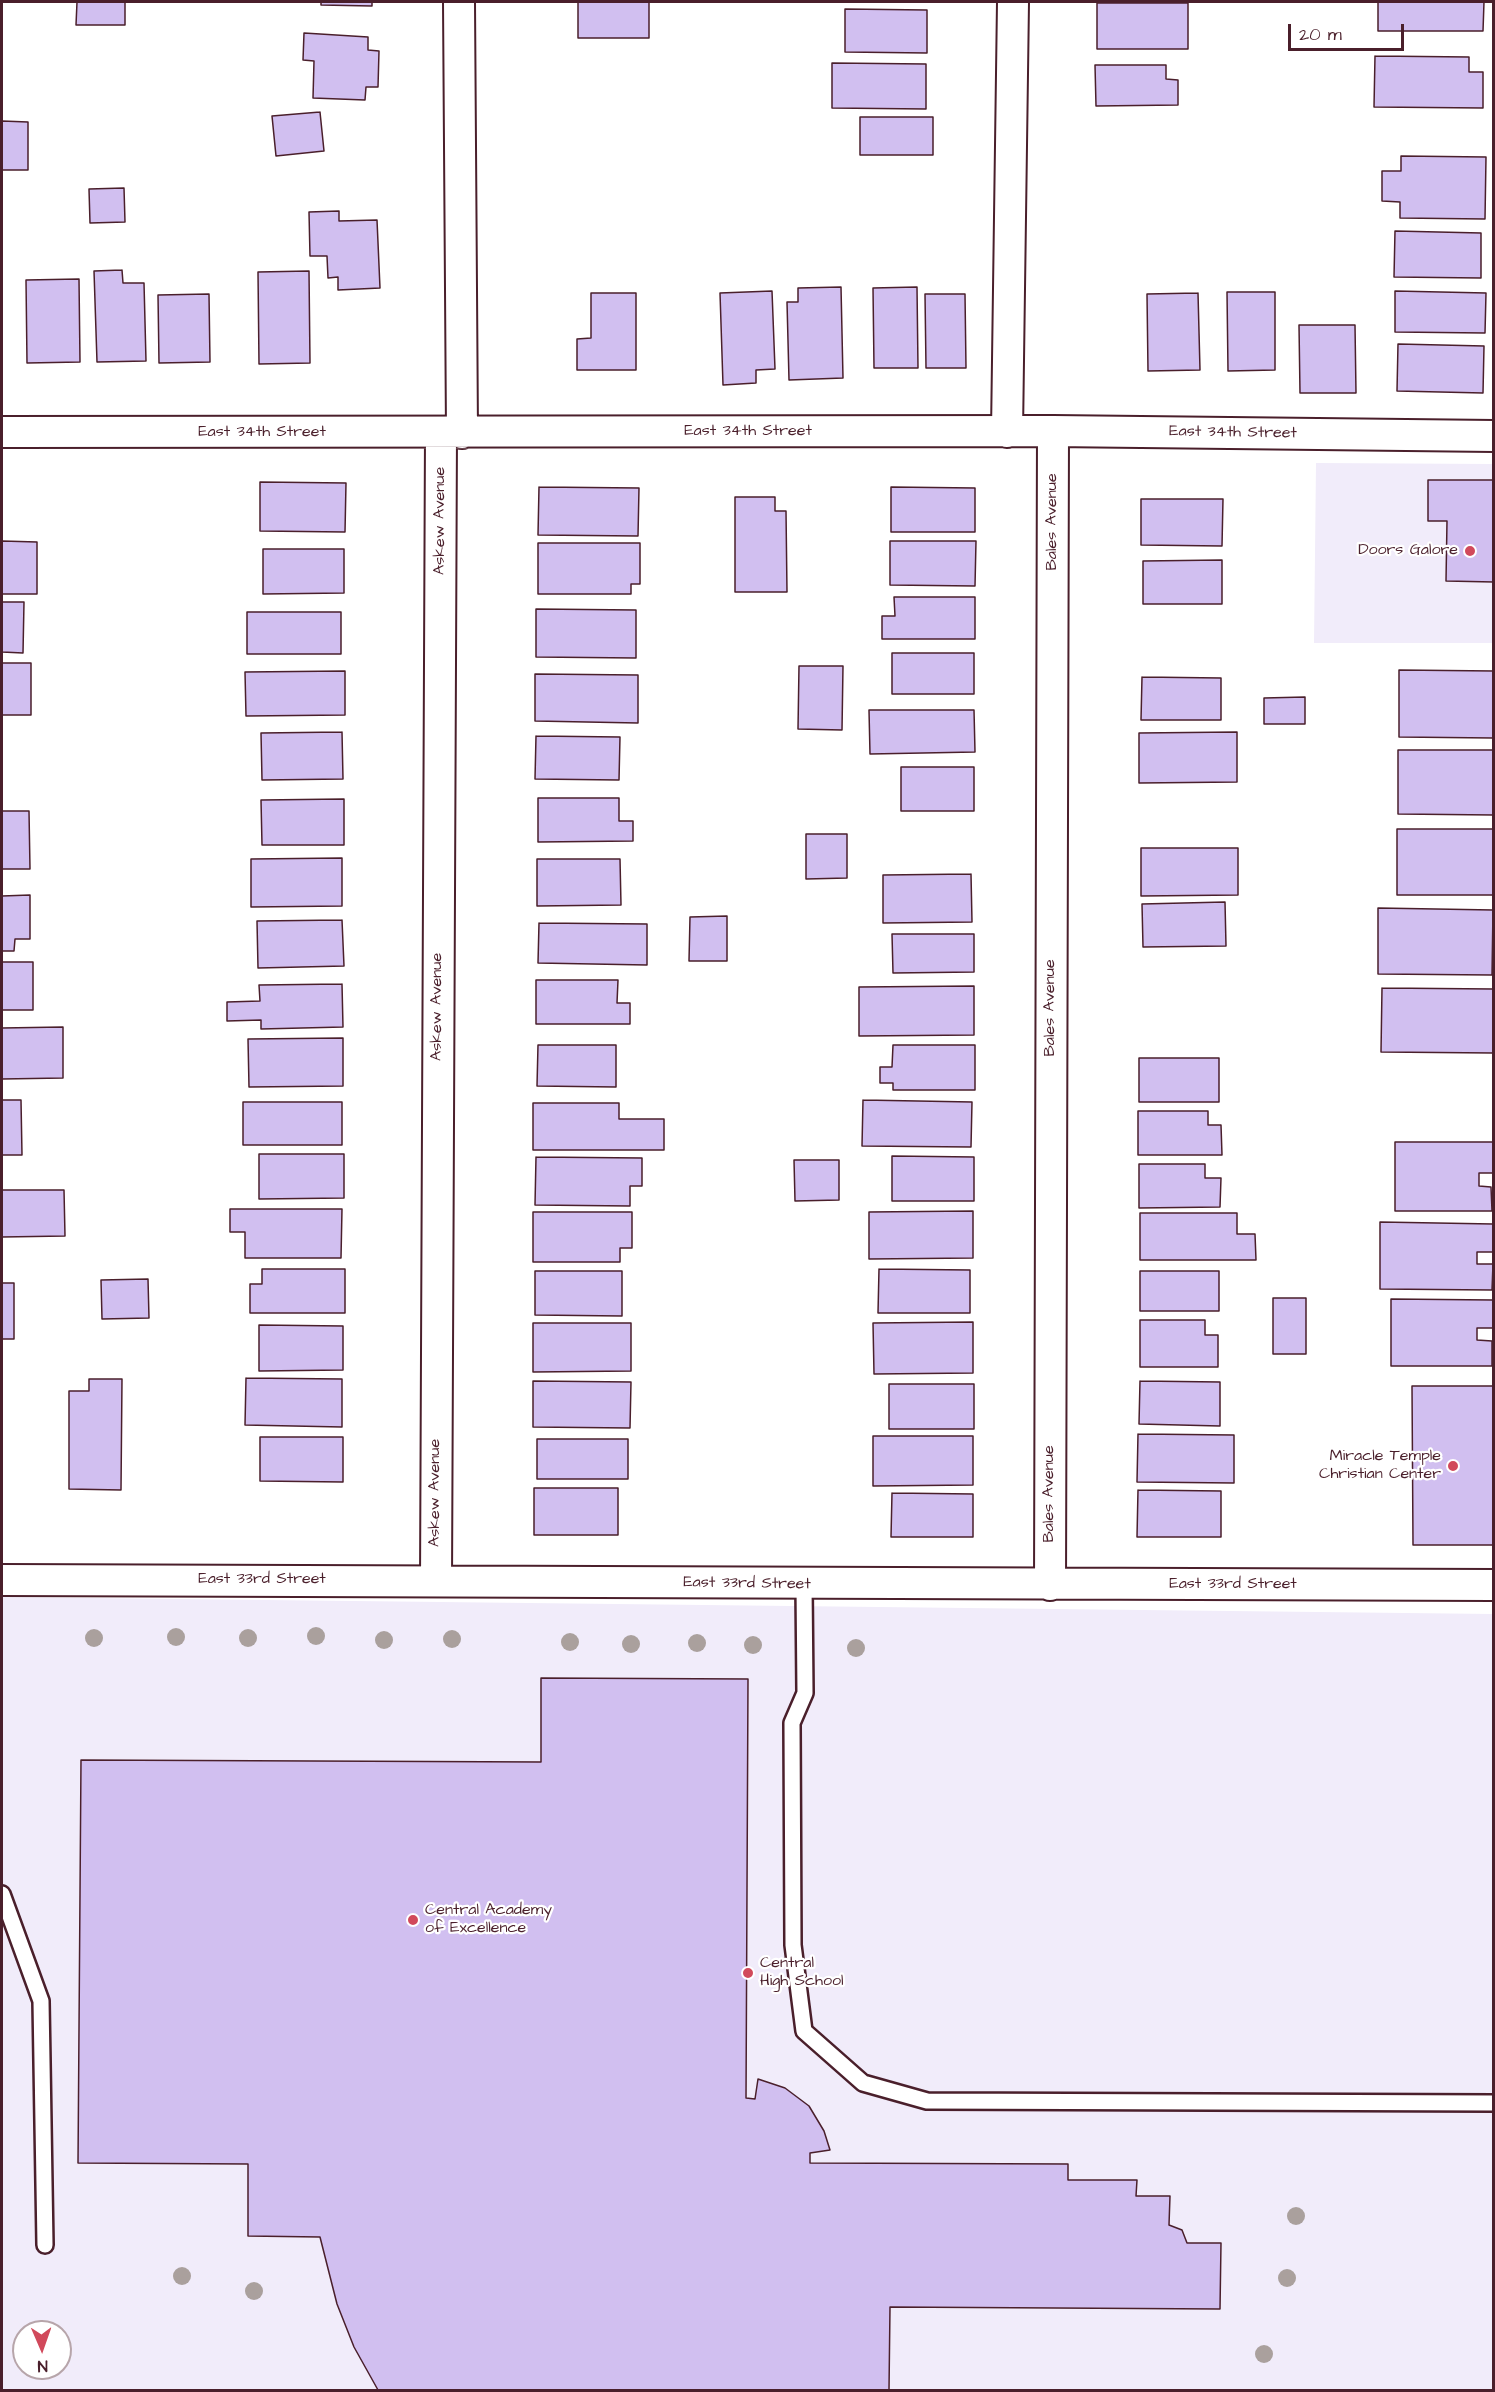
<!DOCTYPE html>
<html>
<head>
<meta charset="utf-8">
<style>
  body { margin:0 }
  #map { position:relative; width:1495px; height:2392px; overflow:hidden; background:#fff; font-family:"Architects Daughter",sans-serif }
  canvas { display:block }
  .frame { position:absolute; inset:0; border:3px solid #4a1f2b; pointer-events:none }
  .north { position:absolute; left:12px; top:2320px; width:60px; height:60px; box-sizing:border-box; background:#fff; border:2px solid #b7a5aa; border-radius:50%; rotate:178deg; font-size:16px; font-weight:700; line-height:24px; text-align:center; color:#4a1f2b }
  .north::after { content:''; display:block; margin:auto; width:21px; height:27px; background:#d1495b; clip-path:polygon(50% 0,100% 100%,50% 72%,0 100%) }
  .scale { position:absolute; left:1288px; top:24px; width:116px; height:27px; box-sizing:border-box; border:3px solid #4a1f2b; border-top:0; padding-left:8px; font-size:18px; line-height:21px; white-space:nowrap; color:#4a1f2b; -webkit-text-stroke:4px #fff; paint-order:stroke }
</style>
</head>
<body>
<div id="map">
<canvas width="1495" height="2392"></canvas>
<div class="frame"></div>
<div class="north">N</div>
<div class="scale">20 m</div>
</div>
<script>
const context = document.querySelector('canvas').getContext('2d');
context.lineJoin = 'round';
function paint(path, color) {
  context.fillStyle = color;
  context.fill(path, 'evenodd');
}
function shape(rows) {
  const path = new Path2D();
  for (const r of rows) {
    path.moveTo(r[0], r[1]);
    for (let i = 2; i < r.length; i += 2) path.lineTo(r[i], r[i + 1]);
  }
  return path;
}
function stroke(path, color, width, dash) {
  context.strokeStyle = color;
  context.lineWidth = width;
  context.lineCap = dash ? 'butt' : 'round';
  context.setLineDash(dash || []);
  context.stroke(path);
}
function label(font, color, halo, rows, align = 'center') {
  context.font = font + ' "Architects Daughter",sans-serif';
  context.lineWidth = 4.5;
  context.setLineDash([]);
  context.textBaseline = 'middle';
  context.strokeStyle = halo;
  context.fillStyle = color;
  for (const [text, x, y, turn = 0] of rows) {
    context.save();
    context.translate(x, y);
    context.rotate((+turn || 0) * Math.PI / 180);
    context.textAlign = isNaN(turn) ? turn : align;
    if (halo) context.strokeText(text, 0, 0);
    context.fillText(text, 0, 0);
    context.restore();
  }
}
paint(shape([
  [1316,463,1493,464,1493,643,1314,643],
  [2,1597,1493,1614,1493,2390,2,2390],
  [24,2332,60,2332,60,2368,24,2368]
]), '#f1ecfa');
const building = shape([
  [77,2,125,2,125,25,76,25,77,2],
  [321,2,372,2,372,6,321,5,321,2],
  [578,2,649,2,649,38,578,38,578,2],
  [1378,2,1484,2,1483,31,1378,31,1378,2],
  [1097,3,1188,3,1188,49,1097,49,1097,3],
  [845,9,927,10,927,53,845,52,845,9],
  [304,33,368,37,368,50,379,51,378,87,366,87,365,100,313,98,314,61,303,60,304,33],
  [1375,56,1469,57,1469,72,1483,72,1483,108,1374,107,1375,56],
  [832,63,926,64,926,109,832,108,832,63],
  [1095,65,1166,65,1166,79,1178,80,1178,105,1096,106,1095,65],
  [320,112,324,151,276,156,272,116,320,112],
  [860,117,933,117,933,155,860,155,860,117],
  [2,121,28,122,28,170,2,170,2,121],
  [1401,156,1486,157,1485,219,1400,218,1400,202,1382,201,1382,171,1401,171,1401,156],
  [124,188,125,222,90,223,89,189,124,188],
  [339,211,339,221,377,220,380,288,338,290,338,277,328,278,327,256,310,256,309,212,339,211],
  [1395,231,1481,233,1481,278,1394,277,1395,231],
  [122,270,123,283,144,283,146,361,97,362,94,271,122,270],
  [309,271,310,363,259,364,258,272,309,271],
  [79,279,80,362,27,363,26,280,79,279],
  [841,287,843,378,789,380,787,302,798,302,798,288,841,287],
  [917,287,918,368,874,368,873,288,917,287],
  [772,291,775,369,756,370,756,383,723,385,720,293,772,291],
  [1395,291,1486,293,1485,333,1395,332,1395,291],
  [1227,292,1275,292,1275,370,1228,371,1227,292],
  [591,293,636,293,636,370,577,370,577,339,591,338,591,293],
  [1198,293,1200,370,1148,371,1147,294,1198,293],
  [209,294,210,362,159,363,158,295,209,294],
  [925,294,965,294,966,368,926,368,925,294],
  [1299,325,1355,325,1356,393,1300,393,1299,325],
  [1398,344,1484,346,1483,393,1397,391,1398,344],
  [1428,480,1494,480,1494,582,1446,581,1447,521,1428,521,1428,480],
  [260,482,346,483,345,532,260,531,260,482],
  [539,487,639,488,638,536,538,535,539,487],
  [891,487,975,488,975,532,891,532,891,487],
  [735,497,775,497,775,511,786,511,787,592,735,592,735,497],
  [1141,499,1223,499,1222,546,1141,545,1141,499],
  [2,541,37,542,37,594,2,594,2,541],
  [890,541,976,541,975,586,890,585,890,541],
  [538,543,640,543,640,584,631,584,631,594,538,594,538,543],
  [263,549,344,549,344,593,263,594,263,549],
  [1222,560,1222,604,1143,604,1143,561,1222,560],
  [894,597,975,597,975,639,882,639,882,616,895,616,894,597],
  [2,602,24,602,23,653,2,652,2,602],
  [536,609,636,610,636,658,536,657,536,609],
  [247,612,341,612,341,654,247,654,247,612],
  [892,653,974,653,974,694,892,694,892,653],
  [2,663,31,663,31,715,2,715,2,663],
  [799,666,843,666,842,730,798,729,799,666],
  [1399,670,1494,671,1493,738,1399,737,1399,670],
  [345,671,345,715,246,716,245,672,345,671],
  [535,674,638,675,638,723,535,721,535,674],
  [1142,677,1221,678,1221,720,1141,720,1142,677],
  [1305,697,1305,724,1264,724,1264,698,1305,697],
  [869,710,974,710,975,752,870,754,869,710],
  [342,732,343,779,262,780,261,733,342,732],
  [1237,732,1237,782,1139,783,1139,733,1237,732],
  [536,736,620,737,619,780,535,779,536,736],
  [1398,750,1494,750,1494,815,1398,814,1398,750],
  [901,767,974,767,974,811,901,811,901,767],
  [538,798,619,798,619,821,633,821,633,841,538,842,538,798],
  [344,799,344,845,262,845,261,800,344,799],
  [2,811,29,811,30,869,2,869,2,811],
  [1397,829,1494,829,1494,895,1397,895,1397,829],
  [806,834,847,834,847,878,806,879,806,834],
  [1141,848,1238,848,1238,895,1141,896,1141,848],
  [342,858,342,906,251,907,251,859,342,858],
  [537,859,620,859,621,905,537,906,537,859],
  [971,874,972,922,883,923,883,875,971,874],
  [30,895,30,939,15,939,14,951,2,951,2,896,30,895],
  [1225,902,1226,946,1143,947,1142,904,1225,902],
  [1378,908,1493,910,1492,975,1378,974,1378,908],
  [727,916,727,961,689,961,690,917,727,916],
  [342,920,344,966,258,968,257,921,342,920],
  [539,923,647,924,647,965,538,963,539,923],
  [892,934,974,934,974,972,893,973,892,934],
  [2,962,33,962,33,1010,2,1010,2,962],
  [536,980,618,980,617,1003,630,1003,630,1024,536,1024,536,980],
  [342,984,343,1027,261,1029,261,1020,227,1021,227,1002,260,1001,259,985,342,984],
  [974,986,974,1035,859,1036,859,987,974,986],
  [1382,988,1493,989,1493,1053,1381,1052,1382,988],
  [63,1027,63,1078,2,1079,2,1028,63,1027],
  [343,1038,343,1086,249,1087,248,1039,343,1038],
  [538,1045,616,1045,616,1087,537,1086,538,1045],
  [893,1045,975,1045,975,1090,893,1090,893,1083,880,1083,880,1067,892,1067,893,1045],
  [1139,1058,1219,1058,1219,1102,1139,1102,1139,1058],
  [2,1100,21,1100,22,1155,2,1155,2,1100],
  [863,1100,972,1102,971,1147,862,1146,863,1100],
  [243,1102,342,1102,342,1145,243,1145,243,1102],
  [533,1103,619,1103,619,1119,664,1119,664,1150,533,1150,533,1103],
  [1138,1111,1208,1111,1208,1125,1221,1125,1222,1155,1138,1155,1138,1111],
  [1395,1142,1493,1142,1493,1173,1479,1173,1479,1186,1491,1187,1492,1211,1395,1211,1395,1142],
  [259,1154,344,1154,344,1198,259,1199,259,1154],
  [892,1156,974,1157,974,1201,892,1201,892,1156],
  [536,1157,642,1158,642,1186,630,1186,630,1206,535,1205,536,1157],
  [794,1160,839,1160,839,1200,795,1201,794,1160],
  [1139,1164,1205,1164,1205,1178,1221,1178,1220,1207,1139,1208,1139,1164],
  [2,1190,64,1190,65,1236,2,1237,2,1190],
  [230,1209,342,1209,341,1258,245,1258,245,1232,230,1232,230,1209],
  [973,1211,973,1258,869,1259,869,1212,973,1211],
  [533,1212,632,1212,632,1248,620,1248,620,1262,533,1262,533,1212],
  [1140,1213,1237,1213,1237,1234,1255,1234,1256,1260,1140,1260,1140,1213],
  [1380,1222,1493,1224,1493,1252,1477,1252,1477,1264,1493,1264,1492,1290,1380,1289,1380,1222],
  [262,1269,345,1269,345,1313,250,1313,250,1284,262,1284,262,1269],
  [879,1269,970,1270,970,1313,878,1313,879,1269],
  [535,1271,622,1271,622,1316,535,1315,535,1271],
  [1140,1271,1219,1271,1219,1311,1140,1311,1140,1271],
  [148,1279,149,1318,102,1319,101,1280,148,1279],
  [2,1283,14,1283,14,1339,2,1339,2,1283],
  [1273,1298,1306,1298,1306,1354,1273,1354,1273,1298],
  [1391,1299,1493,1300,1493,1328,1477,1328,1477,1340,1492,1341,1492,1366,1391,1366,1391,1299],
  [1140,1320,1205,1320,1205,1335,1218,1335,1218,1367,1140,1367,1140,1320],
  [973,1322,973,1373,874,1374,873,1323,973,1322],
  [533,1323,631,1323,631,1371,533,1372,533,1323],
  [259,1325,343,1326,343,1370,259,1371,259,1325],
  [246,1378,342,1379,342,1427,245,1425,246,1378],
  [89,1379,122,1379,121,1490,69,1489,69,1391,89,1391,89,1379],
  [533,1381,631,1382,630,1428,533,1427,533,1381],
  [1140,1381,1220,1382,1220,1426,1139,1424,1140,1381],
  [889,1384,974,1384,974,1429,889,1429,889,1384],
  [1412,1386,1494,1386,1494,1545,1413,1545,1412,1386],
  [1138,1434,1234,1435,1234,1483,1137,1482,1138,1434],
  [873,1436,973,1436,973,1485,873,1486,873,1436],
  [260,1437,343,1437,343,1482,260,1481,260,1437],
  [537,1439,628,1439,628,1479,537,1479,537,1439],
  [534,1488,618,1488,618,1535,534,1535,534,1488],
  [1138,1490,1221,1491,1221,1537,1137,1537,1138,1490],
  [892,1493,973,1494,973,1537,891,1537,892,1493],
  [541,1678,748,1679,746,2098,755,2099,758,2079,785,2088,809,2106,824,2131,830,2150,810,2153,810,2163,1068,2164,1068,2180,1137,2180,1136,2196,1170,2196,1169,2225,1182,2230,1187,2243,1221,2243,1220,2309,890,2307,889,2390,378,2390,354,2347,337,2304,320,2237,248,2236,248,2164,78,2163,81,1760,541,1762,541,1678]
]);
paint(building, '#d1bff0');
stroke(building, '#4a1f2b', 1.5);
const service = shape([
  [804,1585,805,1693,792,1723,793,1945,804,2031,863,2083,927,2101,1494,2103],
  [2,1894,41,2001,45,2245]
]);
const minor = shape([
  [459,2,462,433],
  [2,432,1053,431,1494,436],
  [1007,432,1013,2],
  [2,1580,1494,1585],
  [436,1581,441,433],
  [1050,1585,1053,431]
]);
stroke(service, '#4a1f2b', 20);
stroke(minor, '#4a1f2b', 34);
stroke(service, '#fff', 15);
stroke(minor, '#fff', 30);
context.fillStyle = '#aaa09d';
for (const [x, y] of [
  [316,1636],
  [176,1637],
  [94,1638],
  [248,1638],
  [452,1639],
  [384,1640],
  [570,1642],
  [697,1643],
  [631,1644],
  [753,1645],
  [856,1648],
  [1296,2216],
  [182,2276],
  [1287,2278],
  [254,2291],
  [1264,2354]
]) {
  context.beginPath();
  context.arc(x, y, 9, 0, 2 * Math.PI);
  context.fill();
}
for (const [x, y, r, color] of [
  [1470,551,6,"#d1495b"],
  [1453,1466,6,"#d1495b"],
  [413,1920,6,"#d1495b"],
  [748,1973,6,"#d1495b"]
]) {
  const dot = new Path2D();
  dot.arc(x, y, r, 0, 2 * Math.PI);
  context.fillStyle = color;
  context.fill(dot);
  stroke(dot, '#fff', 2);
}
label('16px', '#4a1f2b', '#fff', [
  ["East 34th Street",748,432],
  ["East 34th Street",262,433],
  ["East 34th Street",1233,433,1],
  ["Askew Avenue",441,521,-90],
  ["Bales Avenue",1053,522,-90],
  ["Askew Avenue",438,1007,-90],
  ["Bales Avenue",1051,1008,-90],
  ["Askew Avenue",436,1493,-90],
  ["Bales Avenue",1050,1494,-90],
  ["East 33rd Street",262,1580],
  ["East 33rd Street",747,1584,1],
  ["East 33rd Street",1233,1585]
]);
label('16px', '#4a1f2b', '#fff', [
  ["Doors Galore",1458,551],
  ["Miracle Temple",1441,1457],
  ["Christian Center",1441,1475],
  ["Central Academy",425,1911,"left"],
  ["of Excellence",425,1929,"left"],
  ["Central",760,1964,"left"],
  ["High School",760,1982,"left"]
], 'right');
</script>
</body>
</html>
